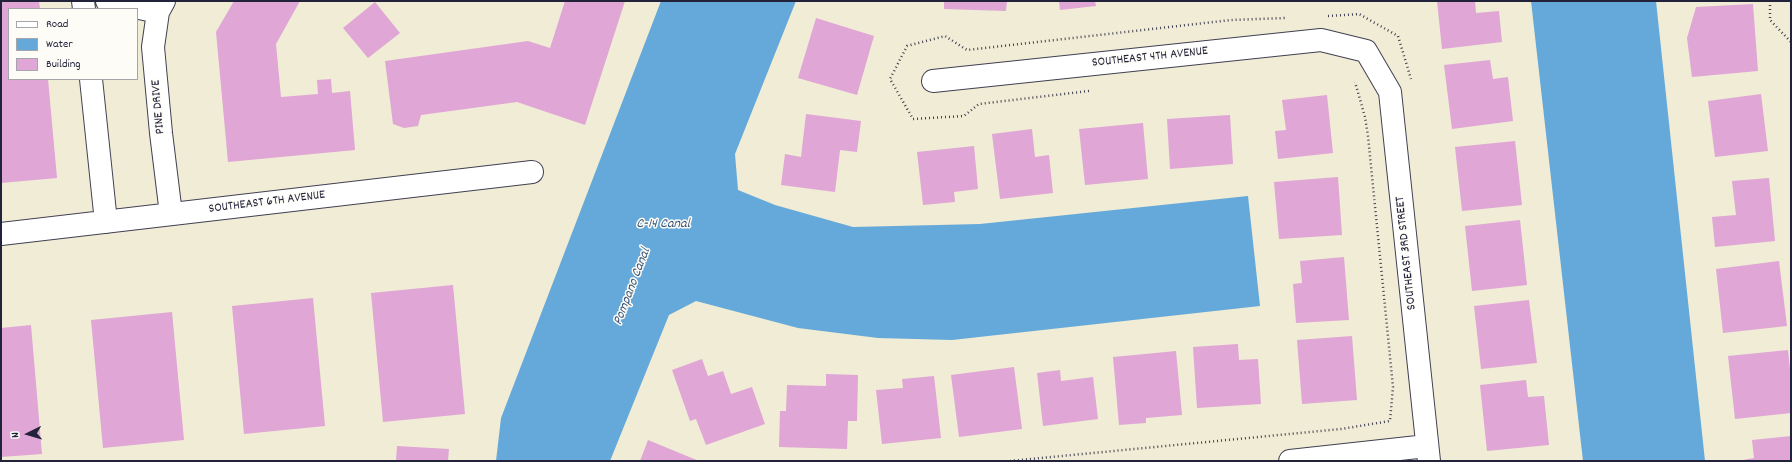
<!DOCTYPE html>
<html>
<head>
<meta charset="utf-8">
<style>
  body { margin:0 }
  #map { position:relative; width:1792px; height:462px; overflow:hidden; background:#f0ecd5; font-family:Dekko,sans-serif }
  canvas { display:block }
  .frame { position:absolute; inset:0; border:2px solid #22223b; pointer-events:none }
  .legend { position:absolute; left:8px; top:8px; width:130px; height:72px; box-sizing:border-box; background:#fdfcf7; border:1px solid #a5a5ac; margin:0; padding:5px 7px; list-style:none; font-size:12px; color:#22223b }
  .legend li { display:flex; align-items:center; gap:8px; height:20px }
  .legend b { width:20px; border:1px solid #a5a5ac }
  .north { position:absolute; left:8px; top:414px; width:40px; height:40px; -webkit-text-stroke:3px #fdfcf7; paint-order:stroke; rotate:265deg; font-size:11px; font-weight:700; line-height:16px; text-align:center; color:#22223b }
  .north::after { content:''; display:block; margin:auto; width:14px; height:18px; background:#22223b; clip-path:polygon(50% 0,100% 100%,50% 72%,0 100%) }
</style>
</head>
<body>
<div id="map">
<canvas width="1792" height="462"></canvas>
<div class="frame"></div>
<ul class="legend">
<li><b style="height:5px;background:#fff"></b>Road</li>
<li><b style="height:11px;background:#64a9d9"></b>Water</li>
<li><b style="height:11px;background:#dfa6d6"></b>Building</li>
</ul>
<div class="north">N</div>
</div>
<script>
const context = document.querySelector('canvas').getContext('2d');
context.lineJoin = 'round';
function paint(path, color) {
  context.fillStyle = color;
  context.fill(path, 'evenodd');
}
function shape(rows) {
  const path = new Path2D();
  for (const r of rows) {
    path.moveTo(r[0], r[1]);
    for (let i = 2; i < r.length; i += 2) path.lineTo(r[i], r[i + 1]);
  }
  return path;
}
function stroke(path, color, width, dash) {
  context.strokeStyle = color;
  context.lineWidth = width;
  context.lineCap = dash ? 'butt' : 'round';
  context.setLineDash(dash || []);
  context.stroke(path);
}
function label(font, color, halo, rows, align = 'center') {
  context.font = font + ' Dekko,sans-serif';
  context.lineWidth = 3;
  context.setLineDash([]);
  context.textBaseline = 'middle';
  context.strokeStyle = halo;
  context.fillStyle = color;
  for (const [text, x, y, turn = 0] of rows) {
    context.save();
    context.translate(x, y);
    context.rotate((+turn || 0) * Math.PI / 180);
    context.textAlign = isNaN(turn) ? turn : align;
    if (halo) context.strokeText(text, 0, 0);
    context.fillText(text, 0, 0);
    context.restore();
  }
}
paint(shape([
  [661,1,796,1,735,154,738,190,775,205,853,227,980,224,1248,196,1260,306,952,340,878,338,798,328,696,301,669,315,610,461,496,461,501,418],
  [1531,1,1656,1,1705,461,1583,461]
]), '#64a9d9');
paint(shape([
  [1,1,39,1,40,9,9,9,9,79,48,79,57,178,1,183],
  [234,1,300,1,276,44,281,97,318,94,317,80,331,79,332,93,350,91,355,150,228,162,216,32],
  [565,1,625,1,585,125,517,102,421,115,418,126,404,128,393,124,385,61,528,41,550,48],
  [944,1,1007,1,1006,11,944,9],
  [1059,1,1095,1,1096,6,1060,10],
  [1437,1,1475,1,1476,13,1499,11,1502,42,1442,49],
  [375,2,400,33,368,58,343,28],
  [1753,4,1758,71,1692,77,1687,38,1696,7],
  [816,18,874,36,857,95,798,78],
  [1490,60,1493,79,1508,77,1513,121,1452,129,1444,65],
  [1761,94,1768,151,1715,157,1708,101],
  [1327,95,1333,153,1278,159,1275,131,1286,130,1282,100],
  [806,114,861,121,857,152,840,150,835,192,781,185,785,154,801,157],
  [1230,115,1233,164,1170,169,1167,119],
  [1143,123,1148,179,1085,185,1079,129],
  [1032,129,1035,157,1049,155,1053,193,1000,199,992,134],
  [1515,141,1522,205,1462,211,1455,147],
  [974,146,978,189,954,192,955,202,923,205,917,152],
  [1338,177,1342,235,1279,239,1274,182],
  [1769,178,1775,241,1715,247,1712,217,1736,215,1732,181],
  [1520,220,1527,285,1472,291,1465,226],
  [1344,257,1349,320,1296,323,1293,284,1302,283,1300,261],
  [1779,261,1787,326,1723,333,1716,269],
  [453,285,465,414,383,422,371,293],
  [313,298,325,426,244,434,232,306],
  [1529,300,1537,363,1481,369,1474,306],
  [172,312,184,440,103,448,91,320],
  [31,325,42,454,1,457,1,328],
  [1352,336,1357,400,1302,404,1297,340],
  [1238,344,1239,360,1258,359,1261,404,1197,408,1193,347],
  [1788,350,1791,379,1791,413,1735,419,1728,356],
  [1176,351,1182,415,1146,418,1146,423,1119,425,1113,357],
  [702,359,708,376,723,371,731,394,752,387,765,424,706,445,696,419,690,421,672,370],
  [1014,367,1022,429,959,437,951,375],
  [1060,370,1061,381,1093,377,1098,419,1043,426,1037,373],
  [826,374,858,375,857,421,848,421,847,449,779,447,780,411,786,411,787,385,826,386],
  [934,376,941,438,882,444,876,390,903,388,902,379],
  [1526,380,1528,397,1544,396,1549,445,1487,451,1480,385],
  [1791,436,1791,461,1737,461,1754,458,1752,440],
  [648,440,699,461,640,461],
  [397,446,449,449,448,461,396,461]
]), '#dfa6d6');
const minor = shape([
  [83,1,84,9],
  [107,1,158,12],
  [164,1,158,12,153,47,161,133,171,214],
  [91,79,106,222],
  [933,81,1321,40,1366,51,1390,92,1429,461],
  [1,234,532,172],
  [1290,461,1427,446]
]);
stroke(minor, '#414052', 24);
stroke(shape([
  [1770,1,1770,20,1791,42],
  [1328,16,1359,14,1398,36,1411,79],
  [1089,91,979,104,964,116,913,119,890,79,907,46,945,36,967,50,1231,20,1285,18],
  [1010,461,1341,429,1390,421,1393,387,1368,136,1365,117,1355,82]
]), '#414052', 2.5, [1, 3]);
stroke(minor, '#fff', 22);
label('13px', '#22223b', '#fdfcf7', [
  ["SOUTHEAST 4TH AVENUE",1150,58,-6],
  ["PINE DRIVE",159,107,-95],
  ["SOUTHEAST 6TH AVENUE",267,203,-7],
  ["SOUTHEAST 3RD STREET",1407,253,-96]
]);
label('italic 14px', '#3c587a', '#fdfcf7', [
  ["C-14 Canal",663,225],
  ["Pompano Canal",633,287,-69]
]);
</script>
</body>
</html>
